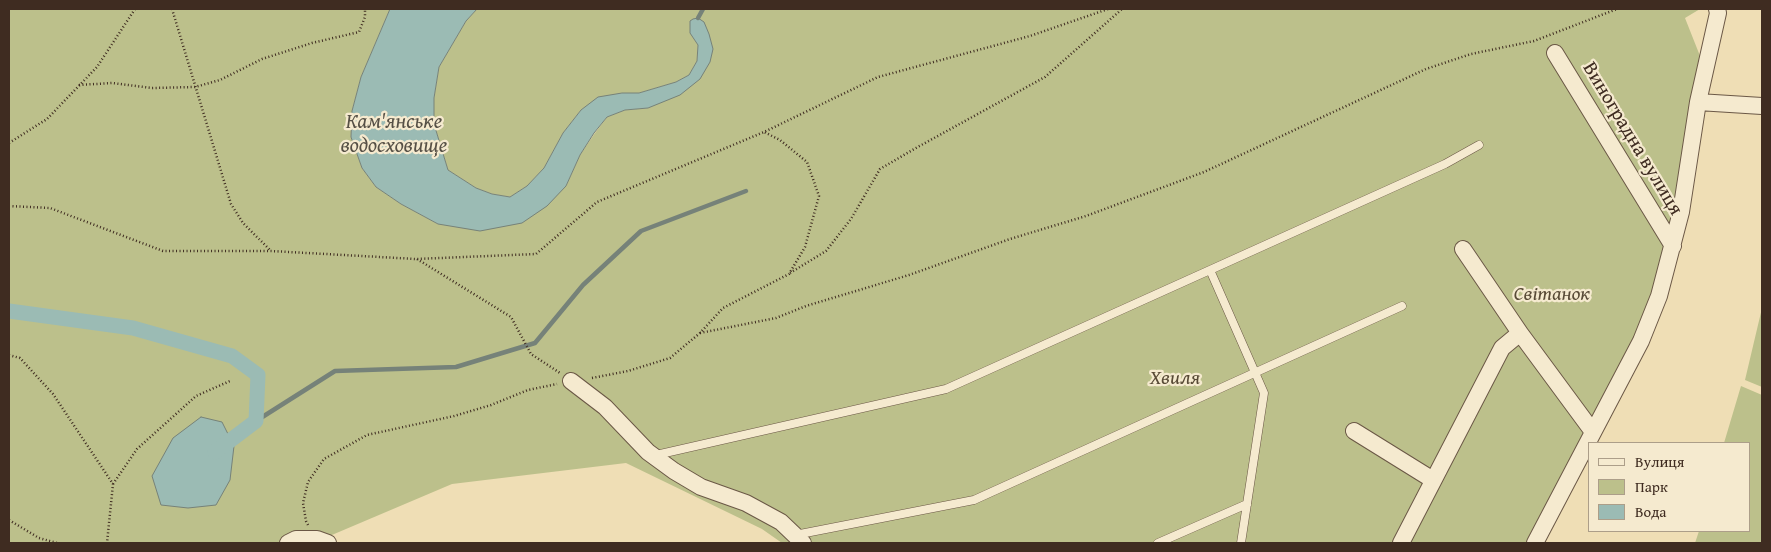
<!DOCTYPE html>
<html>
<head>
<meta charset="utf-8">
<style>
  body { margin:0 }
  #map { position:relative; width:1771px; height:552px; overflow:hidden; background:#efdeb5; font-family:"Gentium Book Plus",serif }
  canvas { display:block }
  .frame { position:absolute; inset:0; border:10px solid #3f2c21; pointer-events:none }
  .legend { position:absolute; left:1588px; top:442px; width:162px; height:90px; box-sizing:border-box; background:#f5eacf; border:1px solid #ac9e89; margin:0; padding:6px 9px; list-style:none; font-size:15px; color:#3f2c21 }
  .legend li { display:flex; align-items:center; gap:10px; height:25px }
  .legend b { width:25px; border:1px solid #ac9e89 }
</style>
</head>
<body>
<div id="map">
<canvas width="1771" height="552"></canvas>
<div class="frame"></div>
<ul class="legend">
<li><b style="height:6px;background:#f5eacf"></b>Вулиця</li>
<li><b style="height:14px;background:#bcc08b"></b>Парк</li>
<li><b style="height:14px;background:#9bbbb4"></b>Вода</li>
</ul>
</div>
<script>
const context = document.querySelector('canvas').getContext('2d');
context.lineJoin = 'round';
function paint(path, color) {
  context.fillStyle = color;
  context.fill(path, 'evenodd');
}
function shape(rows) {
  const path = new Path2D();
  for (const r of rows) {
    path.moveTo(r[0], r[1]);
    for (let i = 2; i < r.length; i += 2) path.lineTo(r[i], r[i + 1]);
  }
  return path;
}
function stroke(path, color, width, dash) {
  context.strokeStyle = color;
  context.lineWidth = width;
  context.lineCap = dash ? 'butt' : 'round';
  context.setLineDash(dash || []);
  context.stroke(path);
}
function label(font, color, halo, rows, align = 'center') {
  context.font = font + ' "Gentium Book Plus",serif';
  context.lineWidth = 4.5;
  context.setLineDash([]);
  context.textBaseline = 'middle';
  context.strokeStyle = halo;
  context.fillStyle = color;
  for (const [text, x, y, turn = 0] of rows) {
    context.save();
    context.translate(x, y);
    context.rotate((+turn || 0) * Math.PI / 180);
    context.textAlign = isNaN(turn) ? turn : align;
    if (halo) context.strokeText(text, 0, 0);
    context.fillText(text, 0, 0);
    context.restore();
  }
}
paint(shape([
  [9,9,390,9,361,77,352,111,351,137,362,168,376,187,401,204,438,224,566,186,580,155,595,133,607,117,625,110,648,108,710,62,690,33,698,45,697,61,689,75,676,82,639,93,622,93,581,110,563,133,544,168,527,186,510,197,492,194,476,188,448,170,434,124,434,98,439,67,466,21,477,9,1700,9,1685,18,1702,61,1677,249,1539,543,782,543,762,529,626,463,452,484,313,543,9,543],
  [1762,308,1762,387,1745,380],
  [1741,386,1762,395,1762,543,1695,543,1699,531,1750,531,1750,443,1724,443]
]), '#bcc08b');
const water = shape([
  [390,9,477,9,466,21,439,67,434,98,434,124,448,170,476,188,492,194,510,197,527,186,544,168,563,133,581,110,598,97,622,93,639,93,676,82,689,75,697,61,698,45,690,33,690,21,693,19,698,18,704,22,709,34,713,49,710,62,700,79,680,95,648,108,625,110,607,117,594,133,580,155,566,186,547,206,522,223,480,231,438,224,401,204,376,187,362,168,351,137,352,111,361,77,390,9],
  [201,417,222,422,234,446,230,480,216,505,188,508,161,505,152,476,173,438,201,417]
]);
paint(water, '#9bbbb4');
stroke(water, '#768279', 1);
stroke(shape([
  [698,18,703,9],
  [256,421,335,371,456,367,535,343,583,285,641,231,746,191]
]), '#768279', 4.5);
stroke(shape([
  [9,311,133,328,232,356,258,375,256,421,215,452]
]), '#9bbbb4', 15);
const service = shape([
  [1210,270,1445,164,1479,145],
  [656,455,946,389,1210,270,1264,393,1241,543],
  [795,535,974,500,1402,306],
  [1158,543,1247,504]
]);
const minor = shape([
  [1555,53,1673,246],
  [1698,102,1762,106],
  [1463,249,1520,333],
  [571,381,605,407,648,452,674,471,701,487,746,503,781,522,803,543],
  [1354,431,1433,480],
  [288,543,296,539,317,539,328,543],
  [1401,543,1502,348,1520,333,1593,432],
  [1535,543,1641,341,1659,296,1681,212,1698,102,1718,13,1717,9]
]);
stroke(service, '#6b5846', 9);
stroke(minor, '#6b5846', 18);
stroke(shape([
  [172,9,231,204,243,223,271,251],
  [79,85,112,83,152,88,195,87,220,80,262,59,312,43,359,32,365,17,365,9],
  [9,143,47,119,97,67,135,9],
  [9,206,50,208,163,251,271,251,416,259,536,254,597,202,764,132,878,77,1030,36,1108,9],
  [417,259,511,317,531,354,560,373],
  [790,273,826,251,851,219,880,169,916,148,1045,77,1122,9],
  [700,333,776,318,806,306,909,275,1010,239,1086,216,1204,172,1426,69,1471,54,1534,41,1617,9],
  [9,355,20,358,53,394,113,484,107,543],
  [592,378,628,371,670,358,700,333,723,308,789,274,805,247,819,196,807,162,780,140,764,132],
  [113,484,137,449,196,396,230,381],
  [9,520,39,538,57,543],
  [308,525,306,521,303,503,308,482,324,459,367,435,454,416,491,405,528,390,557,384]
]), '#3f2c21', 2.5, [1, 2.5]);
stroke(service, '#f5eacf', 8);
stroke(minor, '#f5eacf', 16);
label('20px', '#3f2c21', '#f5eacf', [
  ["Виноградна вулиця",1632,139,59]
]);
label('italic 20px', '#584a36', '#f5eacf', [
  ["Світанок",1552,295],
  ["Хвиля",1175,379]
]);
label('italic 21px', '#565046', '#f5eacf', [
  ["Кам'янське",394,123],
  ["водосховище",394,147]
]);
</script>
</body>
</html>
